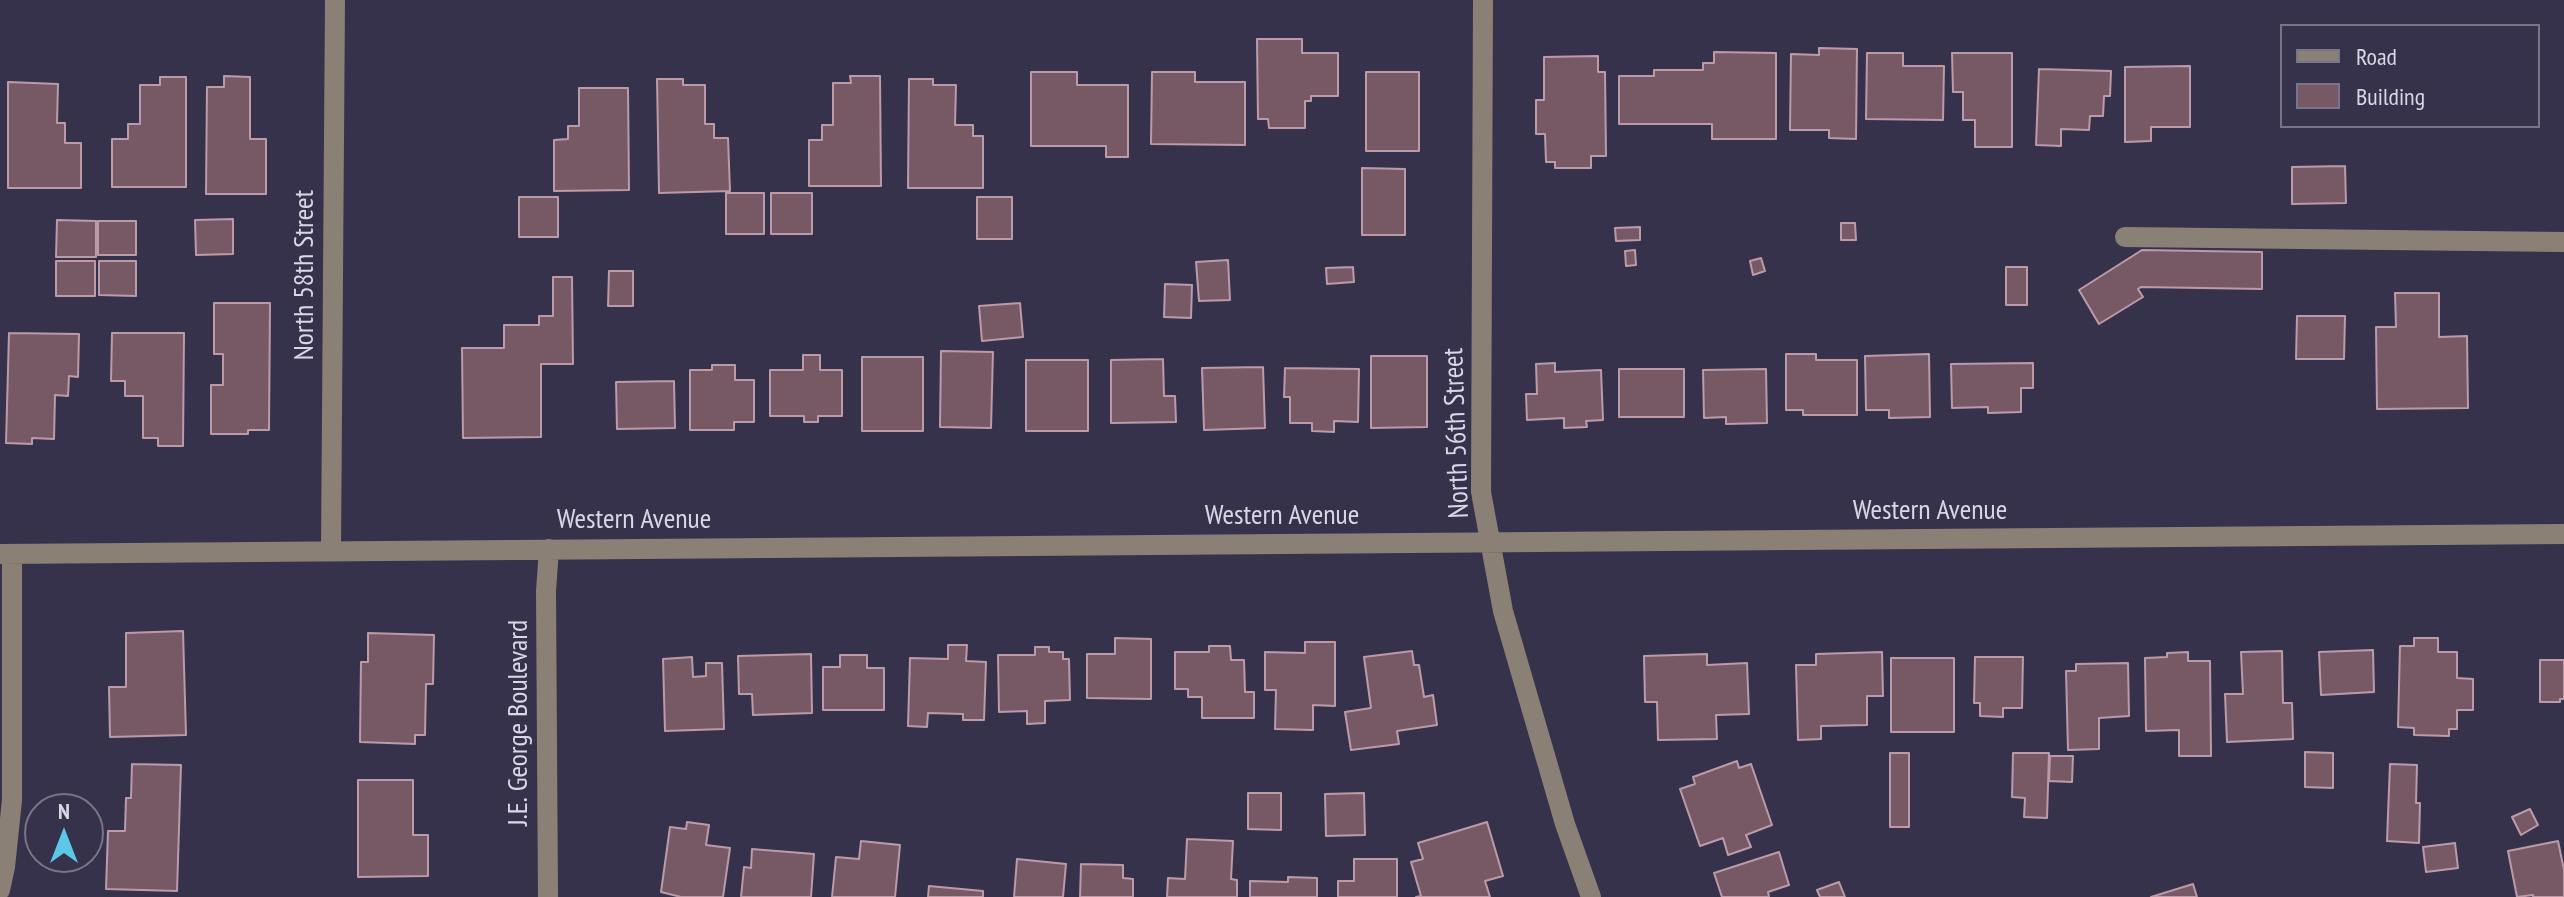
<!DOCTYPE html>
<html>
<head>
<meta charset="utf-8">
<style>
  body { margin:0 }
  #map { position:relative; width:2564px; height:897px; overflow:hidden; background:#37324b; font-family:"PT Sans Narrow",sans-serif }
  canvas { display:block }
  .legend { position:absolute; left:2280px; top:24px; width:260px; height:104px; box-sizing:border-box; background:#37324b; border:2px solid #787489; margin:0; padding:10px 14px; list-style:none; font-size:24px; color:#d9d6e6 }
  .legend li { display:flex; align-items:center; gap:16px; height:40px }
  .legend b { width:40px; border:2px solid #787489 }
  .north { position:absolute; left:24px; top:793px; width:80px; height:80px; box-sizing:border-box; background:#37324b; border:2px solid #787489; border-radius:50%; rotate:0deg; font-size:22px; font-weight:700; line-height:32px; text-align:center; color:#d9d6e6 }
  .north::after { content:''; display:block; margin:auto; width:28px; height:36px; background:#5ac8e6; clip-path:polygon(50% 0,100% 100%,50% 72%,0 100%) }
</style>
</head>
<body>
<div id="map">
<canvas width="2564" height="897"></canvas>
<ul class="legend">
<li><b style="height:10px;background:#8b8076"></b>Road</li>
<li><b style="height:22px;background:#775966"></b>Building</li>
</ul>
<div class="north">N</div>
</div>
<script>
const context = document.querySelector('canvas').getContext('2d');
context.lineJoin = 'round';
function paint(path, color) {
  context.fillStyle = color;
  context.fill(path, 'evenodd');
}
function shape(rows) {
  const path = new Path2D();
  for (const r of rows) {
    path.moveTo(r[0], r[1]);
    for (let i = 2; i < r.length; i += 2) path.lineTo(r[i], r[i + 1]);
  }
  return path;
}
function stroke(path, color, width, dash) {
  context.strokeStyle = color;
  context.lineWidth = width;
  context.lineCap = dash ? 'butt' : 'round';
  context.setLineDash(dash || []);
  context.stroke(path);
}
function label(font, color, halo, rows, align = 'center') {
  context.font = font + ' "PT Sans Narrow",sans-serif';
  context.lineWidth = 8;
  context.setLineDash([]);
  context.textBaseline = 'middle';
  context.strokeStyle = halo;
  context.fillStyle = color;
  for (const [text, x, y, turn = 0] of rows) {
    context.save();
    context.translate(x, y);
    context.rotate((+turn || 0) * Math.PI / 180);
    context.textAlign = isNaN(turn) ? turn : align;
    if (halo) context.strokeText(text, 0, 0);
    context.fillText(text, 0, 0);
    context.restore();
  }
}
const building = shape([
  [1257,39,1302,39,1302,53,1338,53,1338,96,1311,96,1311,101,1305,101,1305,128,1269,128,1268,119,1258,119,1257,39],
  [1819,48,1857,49,1856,139,1829,138,1829,130,1790,130,1791,54,1819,55,1819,48],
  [1714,52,1776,53,1776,139,1712,139,1712,124,1619,124,1619,76,1654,76,1654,70,1703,70,1703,63,1714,63,1714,52],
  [1867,53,1903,53,1903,66,1944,66,1943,120,1866,119,1867,53],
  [1952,53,2012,53,2012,147,1975,147,1975,120,1963,120,1963,92,1953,92,1952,53],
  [1598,56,1598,72,1605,72,1606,156,1591,156,1591,168,1555,168,1555,162,1546,162,1545,134,1536,134,1536,100,1544,100,1544,57,1598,56],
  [2190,66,2190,127,2151,127,2151,141,2125,142,2125,67,2190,66],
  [2039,69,2111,71,2110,96,2104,96,2103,116,2090,116,2089,130,2061,129,2061,146,2036,145,2039,69],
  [1031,72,1077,72,1077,85,1128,85,1128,157,1106,157,1106,146,1031,146,1031,72],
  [1152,72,1195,72,1195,82,1245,82,1245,145,1151,144,1152,72],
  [1366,72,1419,72,1419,151,1366,151,1366,72],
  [224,76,250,77,250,139,266,139,266,194,206,194,207,87,224,87,224,76],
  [850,76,880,76,881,186,809,186,809,140,822,140,822,125,833,125,833,83,851,83,850,76],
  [160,77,186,77,186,187,112,187,112,139,128,139,128,124,140,124,140,85,160,85,160,77],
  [657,79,683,79,683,85,705,85,705,124,714,124,714,138,728,138,730,191,659,193,657,79],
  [909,79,933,79,933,85,956,85,955,125,973,125,973,136,983,136,983,188,908,188,909,79],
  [8,82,58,84,57,123,65,123,65,143,81,143,81,188,8,188,8,82],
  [579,88,628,88,629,190,554,191,554,140,568,139,568,126,579,126,579,88],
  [2345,166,2346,203,2292,204,2292,167,2345,166],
  [1362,168,1405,169,1405,235,1362,235,1362,168],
  [726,193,764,193,764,234,726,234,726,193],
  [771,193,812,193,812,234,771,234,771,193],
  [519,197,558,197,558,237,519,237,519,197],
  [977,197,1012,197,1012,239,977,239,977,197],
  [233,219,233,254,196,255,195,220,233,219],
  [57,220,96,221,96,257,56,257,57,220],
  [98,221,136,221,136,255,98,255,98,221],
  [1841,223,1855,223,1856,240,1841,240,1841,223],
  [1640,227,1640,240,1616,241,1615,228,1640,227],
  [1635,250,1636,265,1626,266,1625,251,1635,250],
  [2142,250,2262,252,2262,289,2141,287,2138,289,2143,297,2099,324,2079,290,2142,250],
  [1761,258,1765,271,1753,275,1750,261,1761,258],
  [1228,260,1230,300,1199,301,1196,262,1228,260],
  [56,261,95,261,95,296,56,296,56,261],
  [99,261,136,261,136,296,99,295,99,261],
  [1353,267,1354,282,1327,284,1326,268,1353,267],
  [2006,267,2027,267,2027,305,2006,305,2006,267],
  [609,271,633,271,633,306,608,306,609,271],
  [553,277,572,277,573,364,541,364,541,437,463,438,462,348,504,348,504,325,539,325,539,316,553,316,553,277],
  [1165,284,1192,285,1191,318,1164,317,1165,284],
  [2395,293,2439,293,2439,337,2467,336,2468,408,2377,409,2376,327,2396,327,2395,293],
  [214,303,270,303,269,430,248,430,248,434,211,434,211,385,223,385,223,354,214,354,214,303],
  [1020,303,1023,337,982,341,979,306,1020,303],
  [2297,316,2345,316,2344,359,2296,359,2297,316],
  [9,333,79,334,78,377,69,376,68,396,55,395,54,439,32,438,32,444,6,443,9,333],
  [112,333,184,333,183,446,158,446,158,438,143,438,143,396,125,396,125,381,111,381,112,333],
  [941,351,993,352,991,428,940,427,941,351],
  [1786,354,1816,354,1816,360,1857,360,1857,415,1803,415,1803,410,1786,410,1786,354],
  [1929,354,1930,417,1889,418,1889,410,1866,410,1865,356,1929,354],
  [803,355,820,355,820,370,842,370,842,416,818,416,818,422,804,422,804,416,770,416,770,370,803,370,803,355],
  [1371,356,1427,356,1427,427,1371,428,1371,356],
  [862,357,923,357,923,431,862,431,862,357],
  [1163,359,1164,396,1175,396,1176,422,1111,423,1111,360,1163,359],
  [1026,360,1088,360,1088,431,1026,431,1026,360],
  [1555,363,1555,372,1601,370,1603,420,1586,421,1587,427,1564,428,1564,418,1527,420,1526,394,1537,394,1536,364,1555,363],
  [2033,363,2033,388,2021,388,2021,412,1988,413,1988,407,1952,408,1951,364,2033,363],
  [712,365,735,365,735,380,754,380,754,422,734,422,734,430,690,430,690,370,712,370,712,365],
  [1263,367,1265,428,1204,430,1202,368,1263,367],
  [1285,368,1359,369,1358,422,1334,421,1334,432,1312,431,1312,423,1290,423,1290,397,1284,397,1285,368],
  [1619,369,1684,369,1684,417,1619,417,1619,369],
  [1766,369,1767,423,1726,424,1726,417,1704,418,1703,370,1766,369],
  [674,381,675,428,617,429,616,382,674,381],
  [183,631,186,735,110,737,109,687,126,687,126,633,183,631],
  [368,633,434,635,433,684,426,684,425,735,415,735,415,744,360,742,361,662,368,662,368,633],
  [1115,638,1151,639,1151,699,1087,698,1087,654,1115,654,1115,638],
  [2414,638,2438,638,2438,652,2457,652,2457,678,2473,679,2473,710,2457,710,2457,729,2449,729,2449,736,2414,735,2414,728,2398,727,2400,646,2414,646,2414,638],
  [1305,642,1335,642,1335,706,1313,705,1313,730,1275,729,1276,690,1265,690,1265,652,1305,653,1305,642],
  [948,645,967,645,966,661,986,662,984,720,963,720,963,714,928,713,927,727,908,726,910,658,948,659,948,645],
  [1209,646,1230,646,1231,660,1244,660,1245,692,1254,692,1254,718,1202,718,1202,697,1188,697,1188,689,1175,689,1175,652,1209,652,1209,646],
  [1035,647,1049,647,1049,652,1063,652,1063,659,1069,659,1070,700,1045,701,1045,723,1027,724,1027,711,999,712,998,655,1035,655,1035,647],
  [2373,650,2374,692,2321,695,2319,652,2373,650],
  [1412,651,1414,665,1419,665,1424,697,1433,695,1437,725,1397,731,1399,744,1351,750,1345,712,1371,708,1364,657,1412,651],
  [2282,651,2283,703,2292,703,2293,739,2227,742,2225,694,2243,694,2241,652,2282,651],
  [1882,652,1883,696,1867,696,1867,725,1821,726,1821,739,1798,740,1796,665,1816,665,1816,654,1882,652],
  [2188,652,2188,661,2210,661,2211,756,2179,756,2179,730,2146,731,2145,658,2167,657,2167,653,2188,652],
  [811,654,812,713,753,715,752,694,739,694,738,656,811,654],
  [1707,654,1707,665,1747,663,1749,714,1716,715,1717,739,1658,740,1657,702,1645,702,1644,656,1707,654],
  [840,655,867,655,867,668,884,668,884,710,823,710,823,667,840,667,840,655],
  [692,657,693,677,706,676,706,663,722,663,724,729,665,731,663,659,692,657],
  [1975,657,2023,657,2022,708,2003,708,2003,717,1980,716,1980,703,1974,703,1975,657],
  [1891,658,1954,658,1954,732,1891,732,1891,658],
  [2540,660,2564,660,2564,699,2560,699,2560,702,2540,702,2540,660],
  [2128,663,2129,716,2099,718,2099,749,2068,750,2066,671,2076,671,2076,664,2128,663],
  [2305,752,2333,753,2333,788,2305,787,2305,752],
  [1890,753,1909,753,1909,827,1890,827,1890,753],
  [2013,753,2049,753,2047,818,2024,817,2025,798,2012,797,2013,753],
  [2050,756,2073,756,2072,782,2049,781,2050,756],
  [1737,761,1739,768,1751,764,1772,825,1746,835,1751,847,1728,855,1723,838,1700,846,1680,789,1695,784,1693,777,1737,761],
  [132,764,181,765,177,891,106,889,108,831,125,831,126,798,131,798,132,764],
  [2390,764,2417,765,2416,803,2420,803,2419,843,2387,841,2390,764],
  [358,780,413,780,413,835,428,835,428,876,358,877,358,780],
  [1248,793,1281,793,1281,830,1248,829,1248,793],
  [1364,793,1365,835,1326,836,1325,794,1364,793],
  [2530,809,2538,825,2521,835,2512,817,2530,809],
  [687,822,709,825,706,845,730,848,723,897,681,897,661,892,670,827,686,829,687,822],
  [1487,822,1503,876,1485,881,1490,897,1416,897,1421,896,1411,862,1423,859,1418,843,1487,822],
  [1187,839,1233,841,1231,879,1237,880,1237,897,1167,897,1168,878,1185,879,1187,839],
  [861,841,900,845,895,897,832,897,836,857,859,859,861,841],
  [2558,841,2564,870,2564,897,2533,897,2533,895,2517,897,2508,851,2558,841],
  [2455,843,2458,868,2426,872,2423,847,2455,843],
  [752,849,814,854,811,897,741,897,744,867,751,868,752,849],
  [1779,852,1789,885,1768,892,1769,897,1722,897,1714,873,1779,852],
  [1017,859,1066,864,1063,897,1014,897,1017,859],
  [1354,859,1397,859,1397,897,1338,897,1338,881,1354,881,1354,859],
  [1081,864,1123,865,1123,878,1133,879,1133,897,1080,897,1081,864],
  [1288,877,1317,878,1317,897,1250,897,1250,881,1288,882,1288,877],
  [1839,882,1845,897,1820,897,1817,890,1839,882],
  [2193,884,2197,897,2151,897,2193,884],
  [929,886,983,891,983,897,928,897,929,886]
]);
paint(building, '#775966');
stroke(building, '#bc9ba9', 2);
stroke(shape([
  [1483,0,1481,492,1503,611,1565,824,1591,897],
  [2125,237,2564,242],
  [331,551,335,0],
  [0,554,2564,534],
  [0,890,5,867,12,800,12,554],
  [548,897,546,591,549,549]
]), '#8b8076', 20);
label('28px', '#d9d6e6', '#37324b', [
  ["North 58th Street",305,275,-90],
  ["North 56th Street",1457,433,-92],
  ["Western Avenue",1930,511],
  ["Western Avenue",1282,516],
  ["Western Avenue",634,520],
  ["J.E. George Boulevard",519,723,-90]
]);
</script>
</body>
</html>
